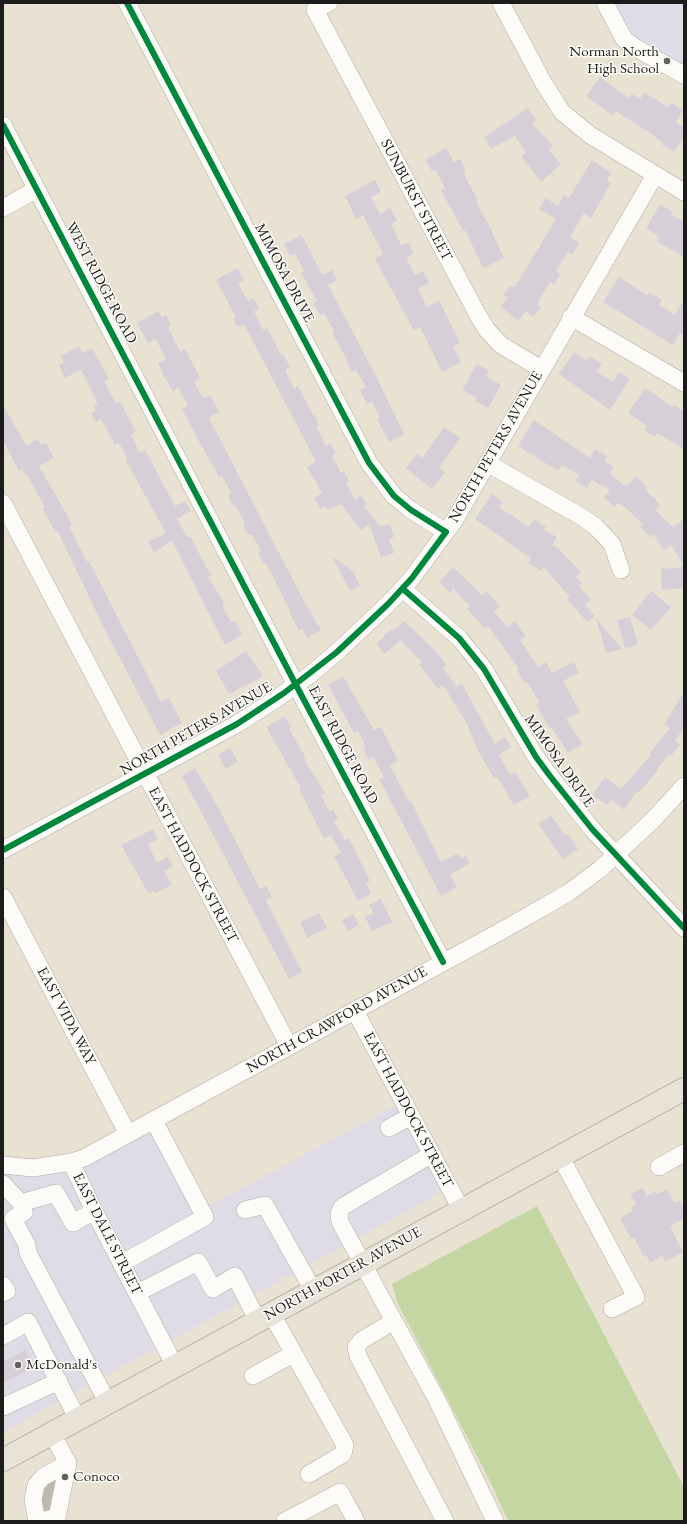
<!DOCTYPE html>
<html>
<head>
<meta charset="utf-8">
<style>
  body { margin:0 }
  #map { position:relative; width:687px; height:1524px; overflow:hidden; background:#e9e2d3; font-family:"EB Garamond",serif }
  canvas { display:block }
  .frame { position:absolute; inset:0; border:4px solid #1c1c1c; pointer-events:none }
</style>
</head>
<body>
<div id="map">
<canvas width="687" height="1524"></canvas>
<div class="frame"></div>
</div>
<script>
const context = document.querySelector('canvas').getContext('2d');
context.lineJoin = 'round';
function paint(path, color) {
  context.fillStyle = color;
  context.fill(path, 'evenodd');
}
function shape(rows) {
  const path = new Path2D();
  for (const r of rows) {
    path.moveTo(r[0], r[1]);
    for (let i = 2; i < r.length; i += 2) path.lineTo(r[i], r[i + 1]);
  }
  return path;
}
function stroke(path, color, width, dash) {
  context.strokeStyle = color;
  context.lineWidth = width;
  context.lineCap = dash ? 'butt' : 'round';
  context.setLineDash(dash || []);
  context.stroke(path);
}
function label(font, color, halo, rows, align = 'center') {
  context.font = font + ' "EB Garamond",serif';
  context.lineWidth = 3;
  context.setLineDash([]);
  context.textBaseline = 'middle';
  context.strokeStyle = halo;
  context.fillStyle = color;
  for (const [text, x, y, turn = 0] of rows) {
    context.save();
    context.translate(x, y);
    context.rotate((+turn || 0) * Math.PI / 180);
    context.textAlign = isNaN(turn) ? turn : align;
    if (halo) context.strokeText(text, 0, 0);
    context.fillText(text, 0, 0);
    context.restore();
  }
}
paint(shape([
  [597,3,684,3,684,84,615,38],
  [401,1103,441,1187,442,1192,3,1432,3,1167,59,1169,152,1124,199,1211]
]), '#dfdce7');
paint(shape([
  [537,1206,684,1487,684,1521,508,1521,490,1481,398,1304,392,1284]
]), '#c4d6a2');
paint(shape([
  [600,77,629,98,632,94,640,99,644,92,668,107,671,103,683,110,676,122,684,127,684,137,674,152,662,145,663,143,652,134,615,111,612,115,586,96],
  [528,108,536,120,532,123,553,146,549,150,561,164,541,182,521,156,526,152,515,136,491,149,484,137],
  [446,148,454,162,460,159,466,171,463,172,478,201,476,202,492,231,491,230,504,258,483,268,465,230,463,231,441,190,445,188,435,169,432,171,425,160],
  [592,160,611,173,607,180,611,183,591,218,584,213,570,237,579,243,572,255,568,252,556,271,560,274,554,285,550,282,537,304,541,307,533,317,526,311,518,321,501,307,507,298,503,295,510,286,515,287,556,219,539,209,546,198,558,206,564,195,569,198],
  [375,180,381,192,371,197,380,214,390,208,397,221,391,224,401,245,408,242,414,254,406,258,415,275,423,271,429,283,418,289,427,307,439,300,460,343,453,346,461,362,442,372,420,327,414,331,375,259,383,254,363,215,356,219,345,196],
  [660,204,673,212,671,214,684,222,684,257,657,242,660,237,646,228],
  [302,235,322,275,332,270,337,280,328,285,376,376,404,434,389,442,377,419,380,418,372,402,367,404,360,390,366,387,356,370,352,372,346,361,347,360,332,332,334,331,324,313,320,315,313,303,317,301,301,273,304,271,295,254,290,256,284,244],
  [237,268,244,281,238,284,248,301,254,298,259,309,254,311,263,330,267,328,282,356,284,355,290,367,285,370,294,388,298,386,313,415,314,414,319,425,316,426,326,446,330,443,336,454,332,456,341,473,344,471,349,481,346,482,355,500,361,495,367,504,364,506,380,527,390,524,394,537,389,539,394,553,381,557,369,524,361,530,341,504,328,510,326,506,321,509,314,498,322,493,307,467,316,462,244,324,237,327,233,318,236,317,216,280],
  [619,277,647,295,649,292,662,300,659,305,675,315,684,300,684,336,680,333,673,345,603,302],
  [158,311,162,317,166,315,171,325,168,327,180,352,185,349,200,378,194,382,203,398,210,395,219,412,209,418,305,603,321,630,307,638,302,628,299,630,289,612,290,611,266,563,263,564,258,553,261,551,252,534,248,535,243,525,245,523,235,505,233,506,228,495,231,493,222,476,220,478,197,438,182,409,188,406,178,388,173,391,162,373,158,363,166,359,156,339,148,343,137,323],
  [79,346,82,353,92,348,109,379,104,382,116,403,120,401,136,432,131,435,140,453,145,450,175,506,185,501,191,511,177,519,188,538,191,537,205,565,212,575,208,577,225,604,222,605,231,622,235,621,242,635,225,645,172,541,154,552,148,542,166,533,126,461,128,460,119,443,115,445,101,419,96,422,91,414,96,411,94,406,98,404,81,370,65,378,59,365,64,362,61,356],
  [574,352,587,360,590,356,602,364,597,372,613,382,619,372,630,379,610,410,559,374],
  [477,364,489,371,486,376,501,385,488,408,475,401,477,398,462,390],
  [645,388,673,407,674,405,684,411,684,449,657,433,655,437,644,430,647,426,628,413],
  [3,405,26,445,38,439,41,445,46,443,54,458,39,466,72,524,69,526,87,562,89,561,161,702,169,698,182,723,160,735,104,628,58,532,56,533,42,508,45,507,26,473,24,474,22,469,19,471,3,441],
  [534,420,590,458,595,449,607,456,604,461,614,467,610,474,626,487,636,476,647,486,645,489,660,504,655,510,673,527,684,519,684,565,671,545,664,550,653,534,650,537,640,527,643,525,627,509,618,503,614,507,604,497,610,490,592,480,587,488,575,481,579,475,562,465,558,471,518,446],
  [444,427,460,438,439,468,445,473,432,489,406,468,417,454,422,458],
  [492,494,503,502,499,507,529,527,534,519,546,527,544,530,557,537,552,545,558,548,581,572,576,577,582,583,579,586,591,600,585,605,595,616,587,622,567,599,570,597,543,567,541,571,528,563,531,558,475,519],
  [332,556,353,571,360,586,350,591],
  [453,567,482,595,486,591,500,606,494,612,507,627,515,621,526,636,520,640,538,667,546,662,552,673,574,662,579,673,563,681,580,712,566,719,582,744,568,753,551,727,549,728,536,704,539,702,527,682,525,684,517,670,519,669,488,626,485,629,467,609,470,606,453,589,450,593,439,582],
  [684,567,684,588,662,590,661,569],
  [651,591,671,607,651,630,632,615],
  [630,617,638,645,625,648,617,620],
  [596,618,622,649,606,653],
  [404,621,436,651,447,666,443,668,457,687,462,684,495,744,505,737,511,747,499,755,510,775,515,772,530,796,514,805,497,777,494,778,479,753,466,722,443,685,438,689,419,665,422,662,400,640,385,654,376,644,391,629,393,631],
  [246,651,263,676,229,694,216,671],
  [343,676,374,730,381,727,398,761,390,765,409,802,411,801,441,862,458,853,461,858,466,856,470,863,450,875,457,887,441,896,379,779,384,777,373,757,369,760,363,748,366,747,358,731,354,733,328,685],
  [684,692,684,727,675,741,680,744,671,756,669,754,657,769,658,771,639,792,637,791,624,810,611,800,607,805,592,795,605,777,621,789,651,755,649,754,670,728,664,724],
  [285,716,291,728,289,729,306,758,304,759,325,793,321,795,329,811,333,809,338,819,334,821,345,840,349,838,370,881,366,883,371,894,358,901,334,856,341,853,331,835,324,839,299,789,301,788,266,727],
  [230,748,238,762,226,769,218,755],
  [195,768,217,805,260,889,266,886,272,897,266,900,302,972,289,979,182,776],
  [551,815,565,835,568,834,578,849,563,859,538,824],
  [153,829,158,839,148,844,157,863,168,857,173,866,164,871,172,885,156,893,154,890,149,894,121,845],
  [381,899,392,922,372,931,365,917,373,913,369,905],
  [319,913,327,928,307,938,300,922],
  [353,914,359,925,348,931,342,920],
  [642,1188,647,1196,655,1191,657,1194,667,1189,674,1203,680,1201,684,1209,684,1219,670,1226,683,1252,665,1262,662,1256,650,1263,646,1255,643,1256,634,1237,631,1239,620,1218,633,1211,631,1207,636,1205,630,1194],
  [25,1350,34,1367,3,1383,3,1362]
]), '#d7cfd7');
stroke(shape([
  [43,1486,56,1488],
  [41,1501,54,1504]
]), '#c0baae', 17, [17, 8]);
const minor = shape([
  [127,3,369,463,394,496,411,510,446,532],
  [329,3,315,10,479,317,487,330,501,345,541,369],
  [501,3,543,82,562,112,590,135,684,192],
  [605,3,624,39,636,48,684,75],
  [3,125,296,685,443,962],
  [3,208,37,189],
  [571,317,684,383],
  [487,463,582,517,596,527,612,544,621,570],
  [3,503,289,1046],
  [403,589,459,638,484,669,536,757,550,776,592,829,684,928],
  [3,850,237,724,276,699,311,674,337,652,388,604,412,578,454,521,655,175],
  [3,897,128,1134],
  [355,1011,461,1209],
  [389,1128,411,1116],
  [432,1154,342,1207,339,1214,340,1222,437,1400,495,1521],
  [560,1156,636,1297,612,1309],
  [71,1162,94,1211,175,1366],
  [3,1165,33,1168,71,1162,84,1158,503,930,568,893,599,870,652,821,684,786],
  [659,1167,684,1153],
  [3,1184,21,1203,56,1193,73,1223,94,1211],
  [21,1203,24,1212,13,1219,27,1245,28,1253,108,1403],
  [245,1210,265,1205,313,1290],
  [122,1263,205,1217,154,1121],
  [3,1285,7,1291,3,1293],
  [137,1293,198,1262,213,1289,235,1276,258,1321],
  [271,1313,345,1445,343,1454,309,1474],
  [394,1321,362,1340,356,1347,358,1356,445,1521],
  [3,1336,28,1322,78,1420],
  [253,1376,293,1354],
  [3,1407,59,1381],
  [37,1521,33,1500,36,1485,43,1477,68,1463,52,1434],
  [42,1521,57,1517,68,1463],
  [285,1521,340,1492,356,1521]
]);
const major = shape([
  [3,1460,684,1089]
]);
stroke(minor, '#b0aba2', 18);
stroke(major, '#b0aba2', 24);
stroke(minor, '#fcfbf8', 17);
stroke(major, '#e9e2d6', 22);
stroke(shape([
  [3,125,296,685,443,962],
  [403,589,459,638,484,669,536,757,550,776,592,829,684,928],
  [3,850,237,724,284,693,337,652,388,604,412,578,446,532,411,510,394,496,369,463,127,3]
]), '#00873e', 6);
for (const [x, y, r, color] of [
  [667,61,4,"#64615c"],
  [18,1365,4,"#64615c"],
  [65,1477,4,"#64615c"]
]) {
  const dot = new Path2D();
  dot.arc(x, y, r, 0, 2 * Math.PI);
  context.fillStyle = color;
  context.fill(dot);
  stroke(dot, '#fdfcf7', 1.5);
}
label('15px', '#1c1c1c', '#fdfcf7', [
  ["Norman North",659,52,"right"],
  ["High School",659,69,"right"],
  ["McDonald's",26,1365],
  ["Conoco",73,1477]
], 'left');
label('15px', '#1c1c1c', '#fdfcf7', [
  ["SUNBURST STREET",416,200,62],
  ["MIMOSA DRIVE",284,273,62],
  ["WEST RIDGE ROAD",101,283,62],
  ["NORTH PETERS AVENUE",496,447,-60],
  ["NORTH PETERS AVENUE",196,729,-30],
  ["EAST RIDGE ROAD",343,745,62],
  ["MIMOSA DRIVE",559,761,55],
  ["EAST HADDOCK STREET",193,865,62],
  ["EAST VIDA WAY",66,1016,62],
  ["NORTH CRAWFORD AVENUE",337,1020,-29],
  ["EAST HADDOCK STREET",408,1110,62],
  ["EAST DALE STREET",107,1234,63],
  ["NORTH PORTER AVENUE",343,1274,-29]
]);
</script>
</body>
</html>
